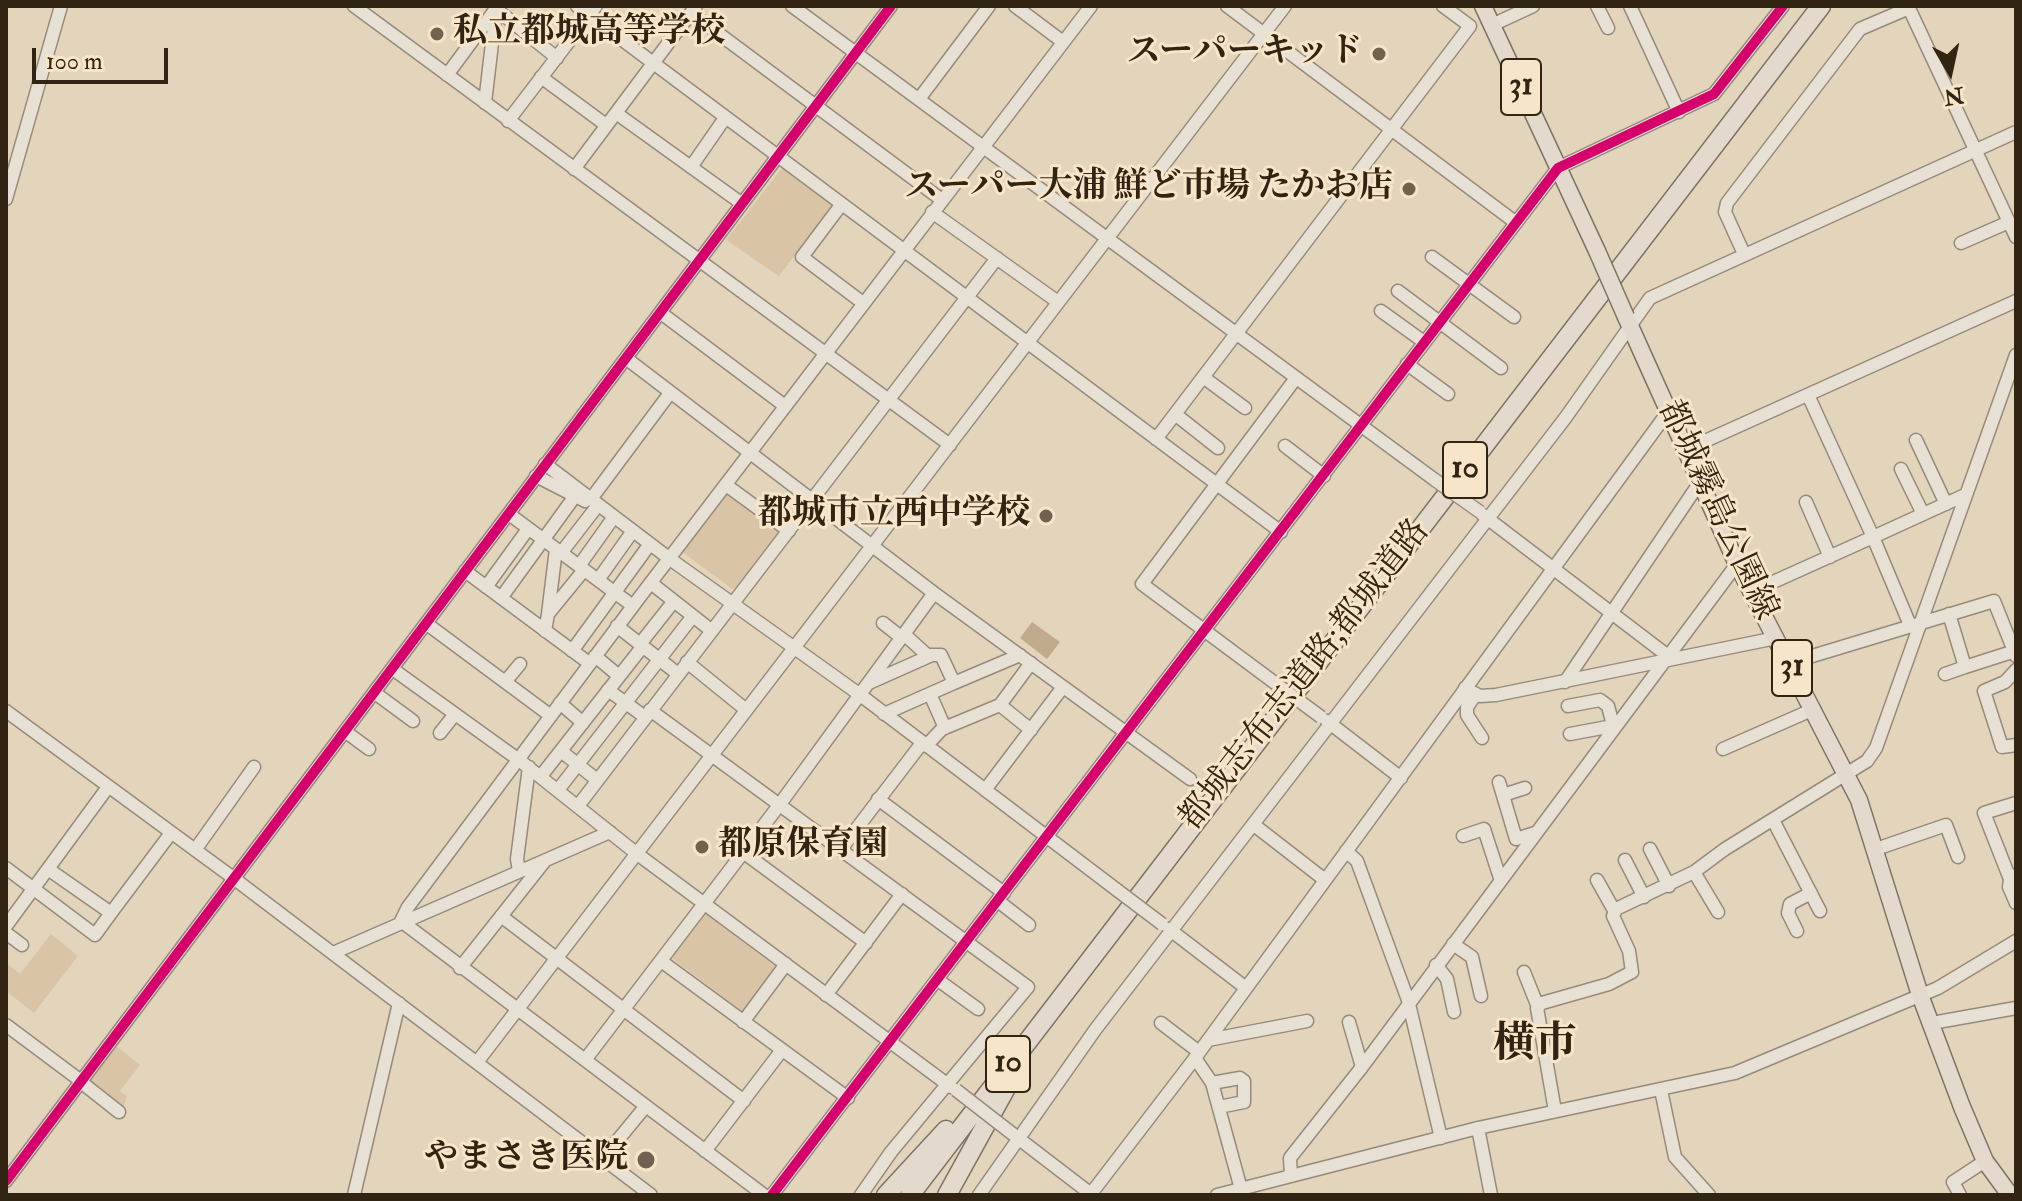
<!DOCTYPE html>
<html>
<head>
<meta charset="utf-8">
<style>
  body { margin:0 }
  #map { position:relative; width:2022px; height:1201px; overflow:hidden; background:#e3d4bc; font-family:"IM FELL Double Pica",serif }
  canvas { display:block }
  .frame { position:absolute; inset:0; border:8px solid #322412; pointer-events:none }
  .north { position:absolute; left:1910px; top:32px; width:80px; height:80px; -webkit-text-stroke:6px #f7e5ca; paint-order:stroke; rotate:171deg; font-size:22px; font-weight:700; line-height:32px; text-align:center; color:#322412 }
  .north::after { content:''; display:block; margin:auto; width:28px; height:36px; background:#322412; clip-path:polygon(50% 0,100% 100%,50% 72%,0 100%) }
  .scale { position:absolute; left:32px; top:48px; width:136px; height:36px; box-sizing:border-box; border:4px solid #322412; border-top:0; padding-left:10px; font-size:24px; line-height:28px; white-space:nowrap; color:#322412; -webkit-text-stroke:6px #f7e5ca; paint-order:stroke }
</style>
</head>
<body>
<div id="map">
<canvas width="2022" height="1201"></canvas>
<div class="frame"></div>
<div class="north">N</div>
<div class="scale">100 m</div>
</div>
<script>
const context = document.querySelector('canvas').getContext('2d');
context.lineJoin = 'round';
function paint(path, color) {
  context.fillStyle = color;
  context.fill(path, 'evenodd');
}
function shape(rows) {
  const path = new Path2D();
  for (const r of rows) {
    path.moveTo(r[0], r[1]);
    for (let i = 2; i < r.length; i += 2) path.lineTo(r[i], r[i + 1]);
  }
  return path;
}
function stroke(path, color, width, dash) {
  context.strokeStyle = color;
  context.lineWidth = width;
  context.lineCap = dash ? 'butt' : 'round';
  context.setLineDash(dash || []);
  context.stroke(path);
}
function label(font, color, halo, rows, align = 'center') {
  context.font = font + ' "IM FELL Double Pica","Noto Serif JP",serif';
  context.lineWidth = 6;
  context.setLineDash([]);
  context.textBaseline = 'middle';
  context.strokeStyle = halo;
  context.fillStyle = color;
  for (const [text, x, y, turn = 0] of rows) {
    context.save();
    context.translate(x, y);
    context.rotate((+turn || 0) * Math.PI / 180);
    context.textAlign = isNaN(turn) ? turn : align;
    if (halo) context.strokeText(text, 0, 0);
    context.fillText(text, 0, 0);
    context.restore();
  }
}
paint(shape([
  [782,168,832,206,779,276,726,240],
  [727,488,783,529,739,588,732,589,681,551],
  [703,912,777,968,743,1012,669,956],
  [51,934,78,956,34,1013,6,991,6,969,9,965,20,974],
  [114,1044,140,1065,120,1091,127,1096,122,1111,84,1081]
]), '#d9c5a5');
paint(shape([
  [1032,622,1060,642,1047,659,1020,638]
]), '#c0ab8c');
const minor = shape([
  [354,6,950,445],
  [577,6,1281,532],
  [792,6,1435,480],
  [1015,6,1063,42],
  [1227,6,1515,222],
  [1597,6,1608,28],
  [1630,6,1679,112],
  [1908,6,2016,237],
  [496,9,557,58],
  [691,13,942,200],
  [1492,25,1533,6],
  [447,75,495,10],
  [541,77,606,125],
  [919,99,989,6],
  [485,103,496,9],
  [616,113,741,203],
  [508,121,596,6],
  [691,167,725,118],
  [574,169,696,6],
  [6,199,61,6],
  [841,205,802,257,863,303],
  [932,212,1058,302],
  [1961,243,2009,222],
  [1744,254,1725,212,1727,203,1860,29,1909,8],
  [1432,257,1514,317],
  [1398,291,1501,368],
  [1381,311,1424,342],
  [661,313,785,406],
  [627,359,934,593,1190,779],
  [1407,364,1448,394],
  [1203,377,1245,408],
  [1808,395,1873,537,1965,495],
  [1175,414,1218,448],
  [1156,439,1470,26,1443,6],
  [1916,440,1946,504],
  [1285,446,1324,476],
  [1685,450,2016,301],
  [545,464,670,559,859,694,1117,890],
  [1901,469,1923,514],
  [536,476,585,501],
  [726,485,789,531],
  [591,499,670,393],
  [1806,502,1830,557],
  [509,514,633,606],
  [1483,515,1668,656],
  [561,553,595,509],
  [579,566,611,521],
  [465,571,589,663],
  [598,580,630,535],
  [651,583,712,631],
  [486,587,528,529],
  [1751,592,1873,537,1910,625],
  [501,598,575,496],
  [548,614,556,549],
  [1949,614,1965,667,2015,651],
  [883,623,902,638],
  [427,624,551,716],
  [617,626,678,674],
  [545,631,548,614,584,570],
  [640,644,674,601],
  [572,651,647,548],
  [595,656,619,676],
  [687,662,745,709],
  [1789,663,1994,601,2016,656],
  [394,670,519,760,636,853,951,1087],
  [2016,670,2005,682,1984,691,2002,747,2016,745],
  [1945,674,1965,667],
  [505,682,520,664],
  [1565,682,1700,482],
  [869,683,932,655],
  [954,683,1020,655],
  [1275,683,1142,584,1296,378],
  [1465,688,1480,696,1496,695,1776,638],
  [608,690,645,717],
  [375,693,413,721],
  [930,694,945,728],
  [1476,694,1467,707,1467,715,1482,738],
  [560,703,583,723],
  [1568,706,1600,700,1608,706,1614,729],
  [650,710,1028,987,891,1152,861,1195],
  [6,711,232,877,651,1195],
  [884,714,954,683,941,655,927,655,905,635],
  [1327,721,1401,778],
  [1031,730,1000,705,1031,663],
  [346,732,369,749],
  [440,733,455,714],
  [1570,734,1613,726],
  [926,746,942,729,1000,705],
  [1723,749,1814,709],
  [561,751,597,780],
  [541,776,643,646],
  [1499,782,1516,839,1535,833],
  [558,790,693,616],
  [985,790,1063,687],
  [1503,795,1525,788],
  [878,799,1004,893],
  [578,806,997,258],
  [1773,820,1820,911],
  [1254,825,1325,880],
  [1463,836,1484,829,1500,878],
  [841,849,922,743],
  [1650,849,1669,886],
  [1876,849,1946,825,1958,857],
  [195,850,254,767],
  [1346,851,1357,861,1408,1000,1441,1138],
  [743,852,866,943],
  [1625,860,1644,897],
  [6,868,95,935,111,913,48,869],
  [519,871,517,859,529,767],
  [1694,872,1718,912],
  [2016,875,2010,879,2009,887,2016,903],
  [2010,879,1984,813,2016,803],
  [1597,880,1615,912],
  [998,901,1029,925],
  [111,913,171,833],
  [501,916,744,1101],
  [401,921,408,907,639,598,1091,6],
  [401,921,585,1060,780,804,934,593],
  [6,926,108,787],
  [1169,929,1246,988],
  [1797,931,1788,913,1790,904,1811,893],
  [6,933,22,945],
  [1453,944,1472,957,1481,996],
  [333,953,610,832],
  [661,961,848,1098],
  [1436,965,1447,979,1454,1012],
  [460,968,544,862],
  [1524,972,1538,1007],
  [938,980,978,1009],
  [826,995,902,894],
  [743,1022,786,964],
  [1349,1022,1362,1067],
  [1161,1023,1199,1052],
  [1932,1023,2016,1008],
  [6,1025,81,1081],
  [1208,1040,1307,1021],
  [1195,1058,1212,1083,1241,1189],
  [585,1060,764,1195],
  [478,1061,1285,6],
  [81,1082,119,1112],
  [1212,1083,1240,1078,1244,1081,1244,1102,1219,1107],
  [1661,1090,1675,1157,1709,1195],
  [1555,1111,1537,1008,1542,1003,1609,984,1632,972,1629,951,1613,916,1616,909,1694,872,1725,849,1867,761,1876,748,2016,355],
  [1478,1128,1491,1195],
  [1014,1135,1091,1194],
  [705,1151,782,1050],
  [603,1158,645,1107],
  [1291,1176,1290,1158,1362,1067,1737,564],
  [6,1181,891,6],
  [354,1195,399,1003],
  [772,1195,1558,168,1714,94,1783,6],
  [979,1195,1095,1030,1566,417,1650,298,2016,132],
  [1090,1195,1195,1058,1668,412],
  [1217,1195,1478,1128,1735,1073,1938,988,2016,941],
  [1960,1195,1953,1182,1985,1161]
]);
const major = shape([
  [1483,6,1597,251],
  [1626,317,1737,564,1859,800,1920,995,1962,1107,1985,1161,2010,1195]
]);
const highway = shape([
  [886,1195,946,1130],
  [910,1195,1821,6],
  [947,1195,1011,1079]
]);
stroke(minor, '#958b7b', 15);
stroke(major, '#7c7364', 19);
stroke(highway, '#7c7364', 21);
stroke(minor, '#e7e0d5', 12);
stroke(major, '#e3dacd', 16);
stroke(highway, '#e3dacd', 18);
const minorBridge = shape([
  [1435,480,1480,512],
  [1275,683,1321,717],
  [1117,890,1162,924],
  [956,1090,1014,1135]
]);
const majorBridge = shape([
  [1597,251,1626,317]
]);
stroke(minorBridge, '#958b7b', 15, []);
stroke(majorBridge, '#7c7364', 19, []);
stroke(minorBridge, '#e7e0d5', 12);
stroke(majorBridge, '#e3dacd', 16);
stroke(shape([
  [6,1181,891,6],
  [772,1195,1558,168,1714,94,1783,6]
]), '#d6006c', 10);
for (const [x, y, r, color] of [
  [437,34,8,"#70624e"],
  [1379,54,8,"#70624e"],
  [1409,189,8,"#70624e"],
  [1046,516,8,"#70624e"],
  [702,847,8,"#70624e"],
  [646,1160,10,"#70624e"]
]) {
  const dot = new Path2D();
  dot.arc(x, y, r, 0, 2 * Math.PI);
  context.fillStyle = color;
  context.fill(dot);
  stroke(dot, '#f7e5ca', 3);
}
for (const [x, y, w] of [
  [1521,87,40],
  [1465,470,44],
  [1792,668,40],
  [1008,1064,44]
]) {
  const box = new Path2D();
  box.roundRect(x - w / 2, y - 28, w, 56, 6);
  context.fillStyle = '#f7e5ca';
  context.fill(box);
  stroke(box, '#322412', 2);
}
label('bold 32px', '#322412', null, [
  ["31",1521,87],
  ["10",1465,470],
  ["31",1792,668],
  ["10",1008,1064]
]);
label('bold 34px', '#322412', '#f7e5ca', [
  ["私立都城高等学校",453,34,"left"],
  ["スーパーキッド",1363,54],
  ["スーパー大浦 鮮ど市場 たかお店",1393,189],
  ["都城市立西中学校",1030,516],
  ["都原保育園",718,847,"left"],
  ["やまさき医院",628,1160]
], 'right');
label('34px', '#322412', '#f7e5ca', [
  ["都城霧島公園線",1716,511,65],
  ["都城志布志道路;都城道路",1306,676,-52]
]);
label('bold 42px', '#322412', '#f7e5ca', [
  ["横市",1535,1047]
]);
</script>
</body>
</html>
